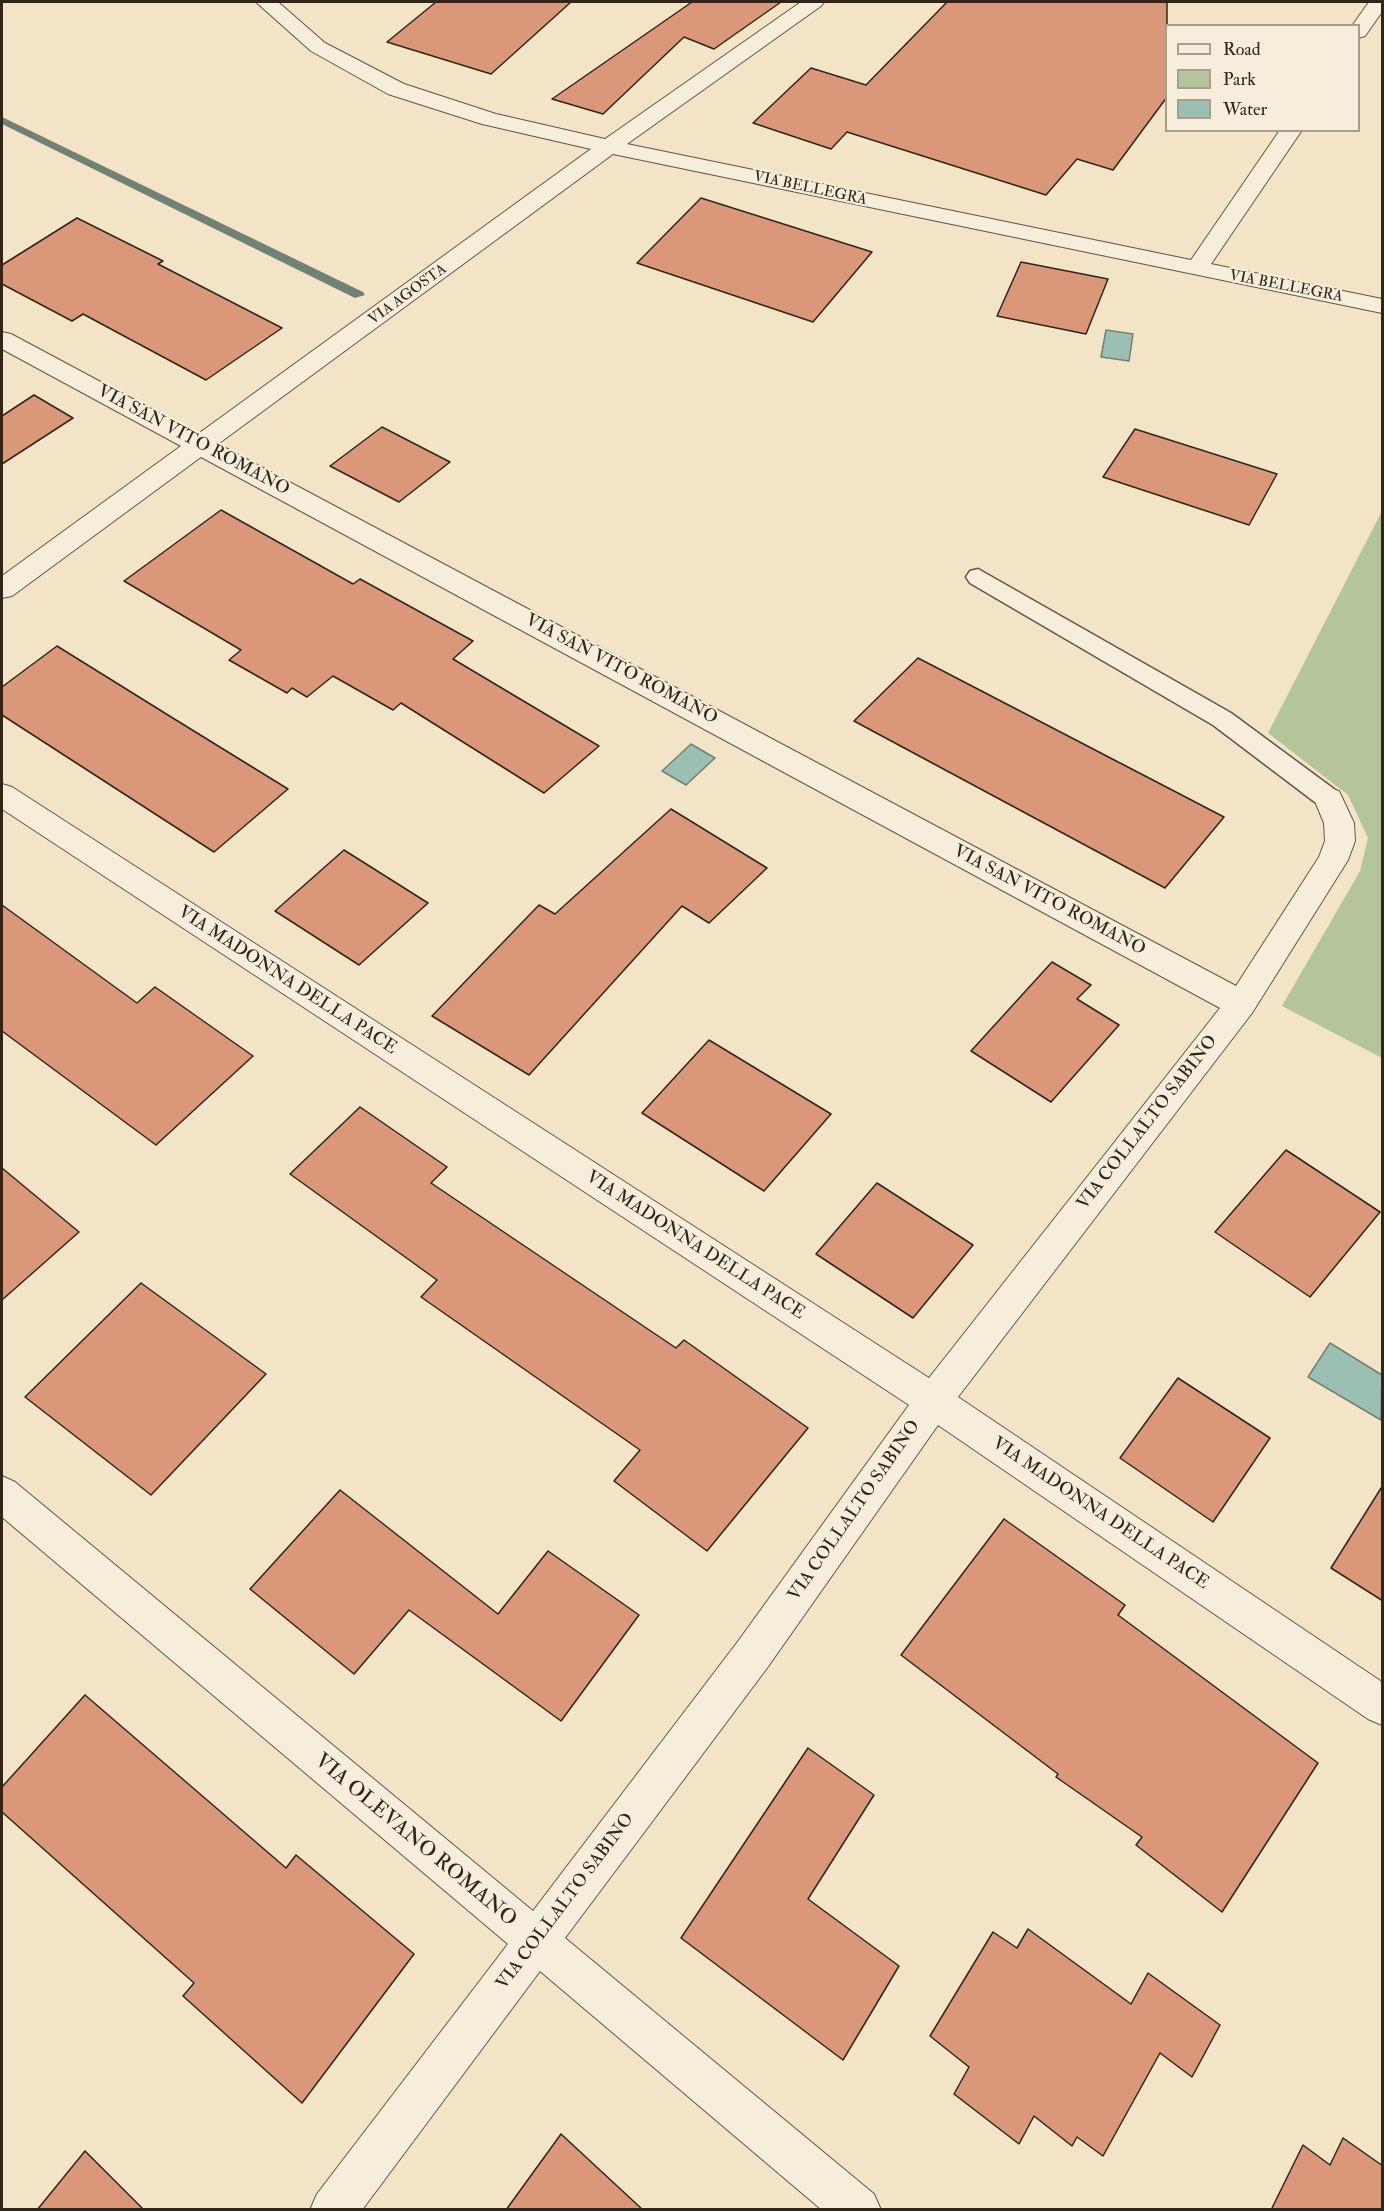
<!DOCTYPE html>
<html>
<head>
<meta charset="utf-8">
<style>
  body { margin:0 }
  #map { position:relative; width:1384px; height:2211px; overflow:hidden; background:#f3e4c8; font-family:"IM FELL Double Pica",serif }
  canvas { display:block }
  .frame { position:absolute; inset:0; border:3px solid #31251a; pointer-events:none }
  .legend { position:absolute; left:1165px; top:24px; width:195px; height:108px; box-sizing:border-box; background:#f7eddb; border:2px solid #a89d8e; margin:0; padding:8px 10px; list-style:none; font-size:18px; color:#31251a }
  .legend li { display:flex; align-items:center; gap:12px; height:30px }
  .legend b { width:30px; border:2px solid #a89d8e }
</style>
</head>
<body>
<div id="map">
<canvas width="1384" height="2211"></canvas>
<div class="frame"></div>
<ul class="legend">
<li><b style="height:8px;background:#f7eddb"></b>Road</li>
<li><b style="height:16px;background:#b4c59b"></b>Park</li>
<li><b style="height:16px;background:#9bbfb2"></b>Water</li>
</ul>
</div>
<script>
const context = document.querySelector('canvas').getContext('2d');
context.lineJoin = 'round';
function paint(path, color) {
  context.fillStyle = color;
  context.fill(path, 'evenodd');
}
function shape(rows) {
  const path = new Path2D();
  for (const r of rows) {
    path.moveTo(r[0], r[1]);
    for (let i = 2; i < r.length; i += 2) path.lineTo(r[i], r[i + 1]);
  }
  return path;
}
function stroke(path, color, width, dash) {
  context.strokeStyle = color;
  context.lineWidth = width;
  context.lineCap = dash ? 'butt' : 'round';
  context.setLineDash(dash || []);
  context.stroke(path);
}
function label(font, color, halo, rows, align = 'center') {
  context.font = font + ' "IM FELL Double Pica",serif';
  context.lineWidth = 4.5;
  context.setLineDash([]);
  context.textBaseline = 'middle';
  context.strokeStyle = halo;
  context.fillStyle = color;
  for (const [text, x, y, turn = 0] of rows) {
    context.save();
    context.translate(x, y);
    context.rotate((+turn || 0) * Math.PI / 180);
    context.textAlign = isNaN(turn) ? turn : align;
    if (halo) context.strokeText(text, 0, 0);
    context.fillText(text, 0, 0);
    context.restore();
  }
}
paint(shape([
  [1382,511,1382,1058,1282,1006,1360,871,1368,838,1348,795,1268,733]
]), '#b4c59b');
const water = shape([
  [1106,330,1133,334,1129,361,1101,357,1106,330],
  [691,744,715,758,686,785,662,771,691,744],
  [1330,1343,1382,1375,1381,1420,1308,1377,1330,1343]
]);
paint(water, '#9bbfb2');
stroke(water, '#718175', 1.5);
paint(shape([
  [2,117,363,292,365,295,355,298,2,124,2,117]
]), '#718175');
const building = shape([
  [436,2,571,2,491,74,387,42,436,2],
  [692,2,781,2,714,49,684,37,603,114,552,99,692,2],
  [947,2,1167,2,1167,97,1113,170,1077,159,1046,195,847,132,831,149,753,123,811,68,866,85,947,2],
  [701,198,872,252,813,322,637,263,701,198],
  [77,218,163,261,158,264,282,328,206,380,83,314,72,321,2,284,2,265,77,218],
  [1021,262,1108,279,1086,334,997,316,1021,262],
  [34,395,73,418,2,464,2,416,34,395],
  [382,427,450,462,399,502,330,466,382,427],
  [1135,429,1277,474,1249,525,1103,477,1135,429],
  [221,510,353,584,360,579,473,641,453,659,599,746,544,793,401,703,393,710,333,676,307,697,292,688,287,693,229,660,241,650,124,581,221,510],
  [57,646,176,720,288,789,214,852,2,715,2,687,57,646],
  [918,658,1224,817,1165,888,854,721,918,658],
  [671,809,767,868,709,923,682,906,529,1075,432,1016,539,905,555,914,671,809],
  [344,850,428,903,359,965,275,911,344,850],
  [2,905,137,1003,155,987,253,1056,156,1145,2,1031,2,905],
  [1052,962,1091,985,1077,999,1119,1025,1051,1102,971,1051,1052,962],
  [709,1040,831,1114,764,1191,642,1113,709,1040],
  [360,1107,447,1167,431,1183,676,1348,684,1340,808,1428,707,1551,614,1481,640,1450,421,1297,437,1280,290,1174,360,1107],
  [1286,1150,1380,1212,1310,1297,1215,1232,1286,1150],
  [2,1168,79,1232,2,1300,2,1168],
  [877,1183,973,1245,913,1318,816,1254,877,1183],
  [141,1283,266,1374,151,1495,25,1397,141,1283],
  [1178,1378,1270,1438,1213,1522,1120,1458,1178,1378],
  [1383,1485,1383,1601,1331,1568,1383,1485],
  [340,1490,498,1614,548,1551,639,1615,561,1721,409,1610,354,1674,250,1589,340,1490],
  [1004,1519,1125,1605,1118,1615,1318,1763,1222,1912,1136,1845,1142,1837,1056,1777,1058,1774,901,1655,1004,1519],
  [85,1695,286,1868,296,1855,414,1954,302,2103,183,1996,194,1983,2,1812,2,1787,85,1695],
  [808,1748,874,1795,808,1899,899,1966,843,2060,681,1938,808,1748],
  [1028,1929,1131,2004,1148,1973,1220,2025,1192,2077,1160,2053,1103,2156,1077,2137,1072,2146,1034,2116,1019,2144,954,2094,969,2067,930,2036,993,1932,1017,1948,1028,1929],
  [561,2134,643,2210,506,2210,561,2134],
  [1343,2138,1383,2166,1383,2210,1271,2210,1303,2145,1330,2165,1343,2138],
  [85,2151,144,2210,37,2210,85,2151]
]);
paint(building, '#db9779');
stroke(building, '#31251a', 1.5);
const service = shape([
  [978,569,1231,713,1338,792,1342,799,1338,806,1329,808,1320,806,1213,725,970,583,966,577,970,571,978,569]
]);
const minor = shape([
  [256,2,278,2,325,43,404,84,496,114,605,139,801,2,824,2,821,6,627,144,1191,260,1280,130,1302,130,1211,264,1382,299,1382,313,613,154,218,444,1236,986,1319,857,1325,841,1324,823,1314,799,1319,791,1329,788,1339,791,1354,823,1355,841,1348,860,1252,1013,958,1397,1382,1682,1382,1725,1368,1719,938,1425,767,1668,565,1938,874,2194,881,2210,822,2210,540,1971,362,2210,310,2210,317,2194,508,1944,2,1517,2,1476,15,1482,533,1911,739,1640,909,1405,2,809,2,784,12,787,929,1378,1220,1008,201,457,12,596,2,598,2,576,181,446,2,349,2,332,11,334,198,434,591,149,482,124,388,94,311,51,256,2],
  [1369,2,1382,2,1382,12,1365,36,1358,38,1358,26,1352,26,1369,2]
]);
stroke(service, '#625546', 3);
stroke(minor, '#625546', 2);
paint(service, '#f7eddb');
paint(minor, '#f7eddb');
label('15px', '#31251a', '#f7eddb', [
  ["VIA BELLEGRA",810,189,12],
  ["VIA BELLEGRA",1286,287,11],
  ["VIA AGOSTA",408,295,-36]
]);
label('18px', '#31251a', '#f7eddb', [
  ["VIA SAN VITO ROMANO",193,441,28],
  ["VIA SAN VITO ROMANO",621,670,28],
  ["VIA SAN VITO ROMANO",1049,901,28],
  ["VIA MADONNA DELLA PACE",287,981,33],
  ["VIA COLLALTO SABINO",1148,1123,-52],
  ["VIA MADONNA DELLA PACE",695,1246,33],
  ["VIA COLLALTO SABINO",855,1511,-55],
  ["VIA MADONNA DELLA PACE",1100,1514,34],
  ["VIA COLLALTO SABINO",566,1902,-53]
]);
label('21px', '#31251a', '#f7eddb', [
  ["VIA OLEVANO ROMANO",415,1841,40]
]);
</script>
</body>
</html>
